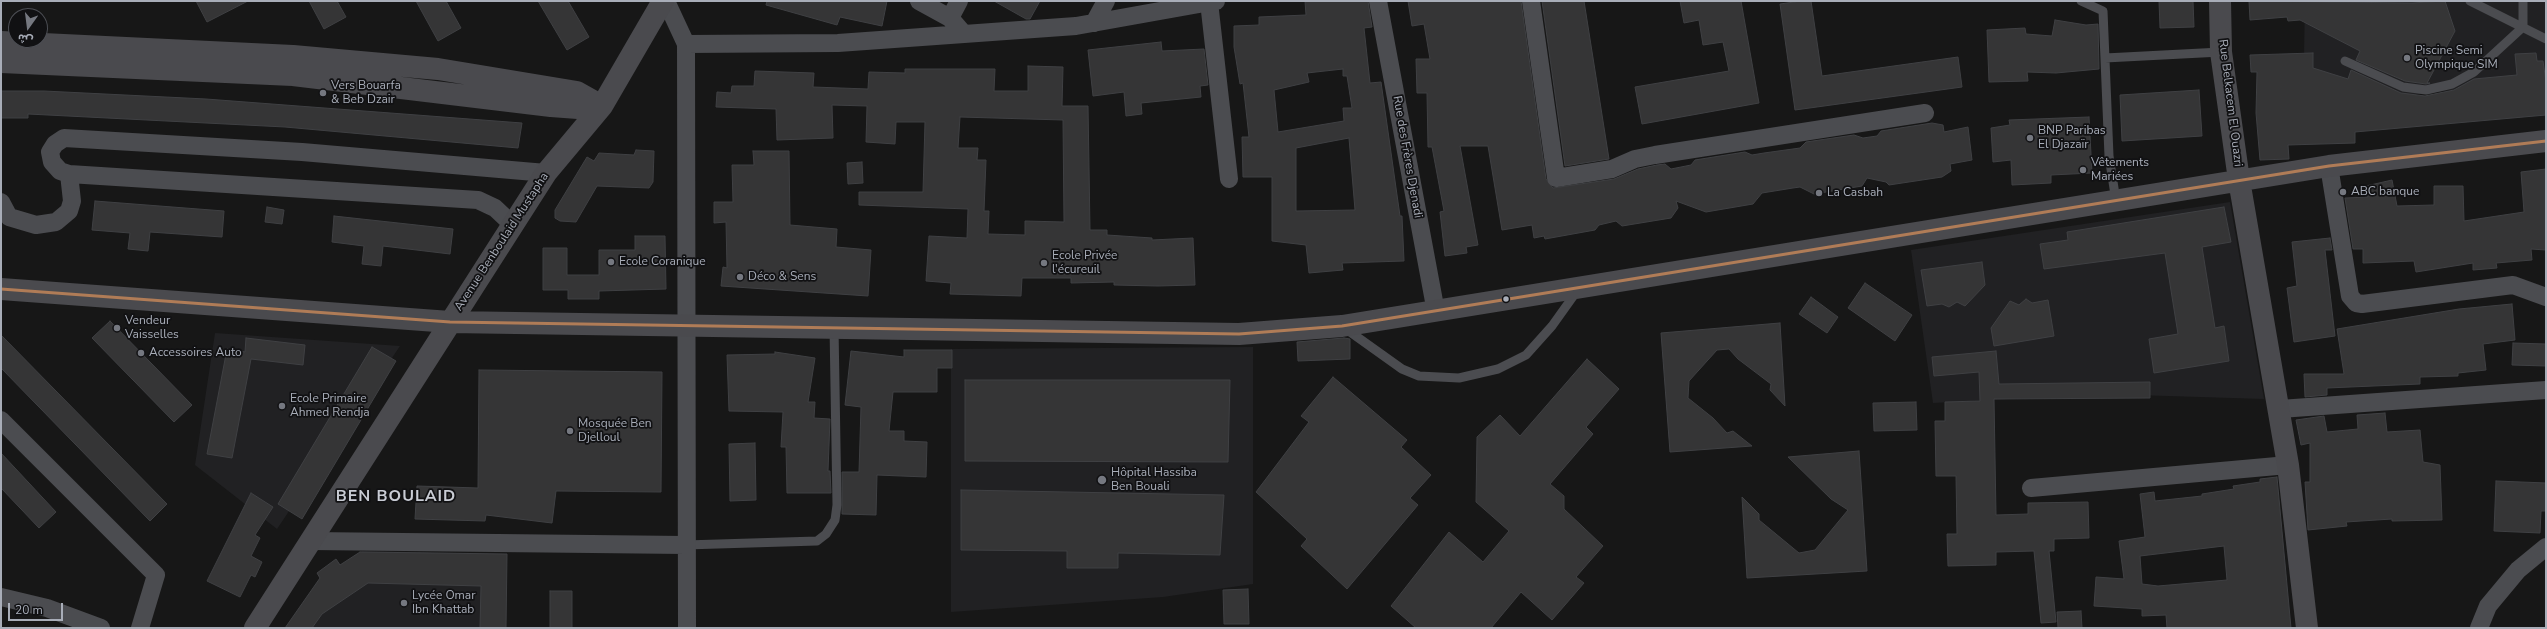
<!DOCTYPE html>
<html>
<head>
<meta charset="utf-8">
<style>
  body { margin:0 }
  #map { position:relative; width:2547px; height:629px; overflow:hidden; background:#171717; font-family:"Nunito Sans","Noto Sans Arabic",sans-serif }
  canvas { display:block }
  .frame { position:absolute; inset:0; border:2px solid #a8adb8; pointer-events:none }
  .north { position:absolute; left:8px; top:8px; width:40px; height:40px; box-sizing:border-box; background:#111113; border:1px solid #4d4f55; border-radius:50%; rotate:194deg; font-size:11px; font-weight:700; line-height:16px; text-align:center; color:#a8adb8 }
  .north::after { content:''; display:block; margin:auto; width:14px; height:18px; background:#757880; clip-path:polygon(50% 0,100% 100%,50% 72%,0 100%) }
  .scale { position:absolute; left:8px; top:603px; width:55px; height:18px; box-sizing:border-box; border:2px solid #a8adb8; border-top:0; padding-left:5px; font-size:12px; line-height:14px; white-space:nowrap; color:#a8adb8; -webkit-text-stroke:3px #111113; paint-order:stroke }
</style>
</head>
<body>
<div id="map">
<canvas width="2547" height="629"></canvas>
<div class="frame"></div>
<div class="north">ش</div>
<div class="scale">20 m</div>
</div>
<script>
const context = document.querySelector('canvas').getContext('2d');
context.lineJoin = 'round';
function paint(path, color) {
  context.fillStyle = color;
  context.fill(path, 'evenodd');
}
function shape(rows) {
  const path = new Path2D();
  for (const r of rows) {
    path.moveTo(r[0], r[1]);
    for (let i = 2; i < r.length; i += 2) path.lineTo(r[i], r[i + 1]);
  }
  return path;
}
function stroke(path, color, width, dash) {
  context.strokeStyle = color;
  context.lineWidth = width;
  context.lineCap = dash ? 'butt' : 'round';
  context.setLineDash(dash || []);
  context.stroke(path);
}
function label(font, color, halo, rows, align = 'center') {
  context.font = font + ' "Nunito Sans",sans-serif';
  context.lineWidth = 3.5;
  context.setLineDash([]);
  context.textBaseline = 'middle';
  context.strokeStyle = halo;
  context.fillStyle = color;
  for (const [text, x, y, turn = 0] of rows) {
    context.save();
    context.translate(x, y);
    context.rotate((+turn || 0) * Math.PI / 180);
    context.textAlign = isNaN(turn) ? turn : align;
    if (halo) context.strokeText(text, 0, 0);
    context.fillText(text, 0, 0);
    context.restore();
  }
}
paint(shape([
  [2305,1,2546,1,2546,78,2303,109],
  [2230,202,2264,399,2104,394,1933,403,1911,250],
  [215,333,400,346,277,529,195,465],
  [1253,347,1253,584,1163,597,951,612,951,349],
  [362,551,507,554,506,628,285,628,320,579,317,573,336,559,341,565]
]), '#212123');
const building = shape([
  [196,1,248,1,207,22,196,1],
  [309,1,337,1,346,17,324,29,309,1],
  [416,1,446,1,461,28,438,41,416,1],
  [538,1,568,1,589,37,567,50,538,1],
  [767,1,887,1,882,26,840,17,837,25,766,5,767,1],
  [994,1,1040,1,1030,19,1026,19,994,1],
  [1305,1,1368,1,1372,27,1364,28,1370,83,1381,82,1400,216,1402,216,1404,261,1342,263,1343,270,1309,273,1306,245,1272,241,1272,177,1243,177,1242,137,1249,137,1243,83,1240,84,1234,47,1234,26,1259,25,1259,17,1306,15,1305,1],
  [1343,69,1343,76,1347,76,1352,108,1343,108,1344,121,1278,132,1274,90,1309,82,1307,73,1343,69],
  [1349,138,1355,210,1296,211,1296,148,1349,138],
  [1408,1,1521,1,1546,179,1553,188,1614,179,1638,169,1657,165,1665,164,1671,169,1691,165,1695,160,1745,152,1752,155,1764,153,1800,148,1806,142,1854,135,1863,138,1877,136,1881,131,1932,123,1943,125,1944,132,1968,127,1972,160,1950,164,1951,171,1942,177,1889,185,1886,182,1867,178,1862,186,1814,194,1800,187,1793,188,1762,193,1753,204,1706,212,1676,201,1678,208,1671,218,1622,226,1616,221,1599,225,1595,230,1545,239,1544,236,1534,238,1532,225,1502,230,1488,146,1460,146,1478,245,1466,247,1467,253,1445,256,1440,212,1444,211,1432,147,1428,147,1427,93,1417,93,1416,59,1430,59,1424,24,1412,26,1408,1],
  [1542,1,1584,1,1609,159,1565,166,1542,1],
  [1680,1,1741,1,1759,103,1642,124,1635,87,1729,71,1723,42,1703,45,1699,20,1684,23,1680,1],
  [1801,1,1811,1,1822,76,1958,57,1962,87,1795,110,1780,4,1801,1],
  [2159,1,2193,1,2194,27,2160,28,2159,1],
  [2249,1,2412,3,2445,1,2455,31,2427,83,2430,83,2426,84,2405,81,2356,60,2360,51,2300,20,2288,21,2287,17,2250,20,2249,1],
  [2055,20,2086,25,2098,24,2099,69,2056,73,2027,72,2028,81,1989,82,1987,30,2025,28,2026,34,2052,36,2055,20],
  [1161,42,1162,51,1204,49,1208,85,1200,86,1201,97,1141,103,1142,114,1126,116,1124,92,1093,96,1088,50,1161,42],
  [2313,53,2313,68,2348,79,2351,70,2401,93,2425,96,2454,90,2474,79,2517,75,2515,54,2536,53,2537,61,2543,61,2546,82,2546,115,2355,132,2355,143,2288,145,2289,159,2260,160,2256,113,2257,72,2251,72,2250,55,2313,53],
  [1028,66,1063,67,1062,106,1088,106,1090,230,1107,230,1107,235,1152,238,1152,240,1193,238,1195,285,1158,286,1114,285,1114,282,1071,283,1071,278,1022,278,1021,296,950,294,951,283,926,281,929,236,967,238,968,209,859,205,859,192,923,192,925,122,896,122,895,144,866,142,867,106,832,105,833,138,777,140,776,109,716,107,717,92,731,93,732,86,754,86,755,71,814,73,813,87,868,89,869,72,905,73,905,69,995,69,994,91,1028,91,1028,66],
  [960,117,1063,120,1064,222,1025,221,1025,235,988,234,989,211,984,211,986,160,977,160,978,148,958,148,960,117],
  [2199,90,2202,136,2122,141,2120,95,2199,90],
  [1,91,44,91,206,99,522,123,518,148,285,127,28,114,28,118,1,118,1,91],
  [2089,117,2092,173,2051,175,2051,183,2012,185,2011,160,1993,162,1991,128,2010,125,2009,120,2089,117],
  [636,150,654,151,653,182,649,188,597,186,576,222,560,221,555,218,555,210,587,157,594,161,599,153,634,155,636,150],
  [753,151,789,151,790,225,837,229,836,247,871,250,868,296,721,286,723,267,727,268,726,222,714,223,714,202,733,202,732,165,754,165,753,151],
  [862,162,863,183,848,184,847,163,862,162],
  [2546,169,2546,250,2531,249,2532,260,2496,263,2497,268,2473,270,2473,263,2416,272,2414,261,2363,263,2363,249,2353,249,2345,198,2368,197,2366,186,2392,180,2397,206,2434,205,2434,186,2463,186,2464,221,2524,212,2521,172,2546,169],
  [95,201,224,211,222,237,150,232,148,251,128,249,130,233,92,230,95,201],
  [267,207,284,210,282,224,265,222,267,207],
  [2224,207,2231,242,2202,247,2215,328,2224,326,2229,361,2154,373,2149,339,2178,334,2165,253,2044,269,2040,244,2068,240,2067,232,2224,207],
  [334,216,453,229,450,254,383,246,381,266,362,264,364,246,332,242,334,216],
  [635,236,665,236,666,289,599,291,599,299,568,299,568,290,543,290,543,248,567,248,567,275,599,275,599,250,635,250,635,236],
  [2330,238,2332,250,2325,250,2335,336,2294,342,2287,288,2297,286,2292,242,2330,238],
  [1982,262,1985,285,1965,306,1957,302,1949,307,1942,304,1927,306,1921,270,1982,262],
  [1865,283,1912,315,1895,341,1848,308,1865,283],
  [1811,297,1838,317,1827,333,1799,314,1811,297],
  [2026,299,2032,303,2048,300,2054,336,1994,346,1991,328,2010,301,2019,305,2026,299],
  [2512,304,2515,340,2483,344,2486,370,2458,373,2458,376,2420,377,2420,384,2327,388,2327,395,2305,397,2304,374,2344,374,2337,329,2459,309,2512,304],
  [110,321,192,405,174,422,92,338,110,321],
  [1780,323,1785,406,1770,390,1771,384,1738,359,1729,349,1717,350,1689,381,1688,398,1713,418,1727,433,1733,431,1752,446,1670,452,1661,333,1780,323],
  [1,335,167,504,150,521,1,368,1,335],
  [246,338,305,345,303,365,251,359,232,458,207,454,227,349,245,352,246,338],
  [1344,338,1350,339,1350,359,1298,361,1297,342,1344,338],
  [2513,343,2546,344,2546,366,2512,365,2513,343],
  [372,347,396,361,302,519,278,504,372,347],
  [904,350,952,350,952,368,937,368,937,392,893,392,889,431,904,431,904,441,927,442,926,477,877,475,876,515,842,514,842,472,859,472,861,407,845,405,851,351,904,357,904,350],
  [1996,351,1999,384,2150,382,2150,398,1994,399,1996,515,2028,514,2028,503,2088,502,2089,538,2054,539,2054,551,2049,551,2056,622,2041,623,2034,551,1996,552,1996,565,1948,566,1947,534,1957,534,1956,476,1936,476,1935,421,1945,421,1945,402,1980,401,1979,372,1934,376,1932,357,1996,351],
  [775,352,815,358,808,402,815,402,814,418,830,419,828,471,830,471,831,493,787,493,786,447,781,447,783,412,729,411,727,355,775,354,775,352],
  [1587,359,1619,389,1586,427,1593,434,1550,484,1564,496,1564,509,1603,546,1576,577,1584,583,1552,620,1521,592,1491,628,1416,628,1391,606,1449,532,1483,562,1509,531,1476,502,1477,437,1500,415,1520,436,1587,359],
  [479,370,662,372,661,492,556,491,552,523,486,515,485,521,415,519,417,486,478,488,479,370],
  [1333,377,1407,440,1401,447,1431,475,1410,498,1418,505,1347,589,1301,546,1307,539,1256,492,1309,422,1301,416,1333,377],
  [965,380,1230,380,1228,462,965,461,965,380],
  [1916,402,1917,430,1874,431,1873,403,1916,402],
  [2385,413,2387,432,2420,430,2423,462,2440,465,2442,520,2392,521,2392,519,2346,522,2347,526,2308,530,2305,482,2310,482,2310,443,2301,445,2296,420,2324,416,2327,432,2358,429,2357,415,2385,413],
  [755,443,756,500,730,501,729,444,755,443],
  [1859,451,1867,571,1747,578,1742,497,1759,514,1759,520,1799,553,1815,550,1848,510,1831,499,1788,457,1859,451],
  [1,453,56,512,39,528,1,488,1,453],
  [2277,477,2291,628,2167,628,2166,615,2142,616,2142,609,2094,606,2096,577,2124,579,2119,541,2145,537,2140,494,2154,492,2155,501,2202,496,2202,494,2234,489,2233,486,2260,482,2260,479,2277,477],
  [2224,546,2227,580,2158,586,2142,584,2140,556,2224,546],
  [2496,481,2546,483,2546,511,2541,511,2540,533,2494,531,2496,481],
  [961,490,1224,495,1220,555,1118,553,1118,568,1067,568,1067,551,961,550,961,490],
  [251,493,273,507,255,535,260,538,251,556,262,562,255,577,251,575,240,597,207,581,251,493],
  [360,552,507,554,506,628,480,628,481,586,368,583,322,614,312,628,285,628,320,578,317,573,336,559,340,565,360,552],
  [1248,589,1249,624,1224,624,1223,590,1248,589],
  [550,591,572,591,572,628,550,628,550,591],
  [2081,611,2082,628,2058,628,2057,612,2081,611]
]);
paint(building, '#353536');
stroke(building, '#3f4043', 1);
stroke(shape([
  [2081,1,2103,11,2109,156,2116,201],
  [2470,1,2546,39],
  [2105,58,2221,52],
  [2345,61,2403,87,2426,90,2452,84,2474,72,2523,27,2523,1],
  [1346,329,1402,369,1419,376,1459,378,1498,369,1526,355,1552,326,1577,291],
  [685,545,817,541,826,534,835,520,837,505,834,327]
]), '#4b4c50', 9);
stroke(shape([
  [666,1,686,44,687,628],
  [919,1,950,18,963,33],
  [1378,1,1436,312],
  [1531,1,1556,178,1612,169,1635,159,1655,155,1925,113],
  [1209,2,1229,179],
  [950,18,959,1],
  [1094,23,1106,1],
  [686,44,838,43,1076,26,1216,1],
  [2329,166,2350,296,2356,303,2362,304,2513,285,2546,297],
  [69,174,60,171,52,162,50,152,55,144,64,138,302,152,546,173],
  [1,202,9,217,36,225,56,222,69,211,72,201,69,174,478,200,495,208,513,225],
  [2280,409,2546,390],
  [1,420,156,575,140,628],
  [2031,488,2288,465],
  [310,541,685,545],
  [1,597,47,608,101,628],
  [2479,628,2488,606,2518,570,2546,547]
]), '#4b4c50', 18);
stroke(shape([
  [2220,1,2221,52,2239,180,2288,465,2307,628],
  [1,42,293,56,438,69,577,92,602,106],
  [1,62,293,75,551,106,578,108,602,106],
  [1,289,450,322,1239,334,1342,326,2329,166,2546,141],
  [255,628,546,173,602,106,663,1]
]), '#4a4a4e', 22);
stroke(shape([
  [1,289,450,322,1239,334,1342,326,2329,166,2546,141]
]), '#b07c57', 3);
for (const [x, y, r, color] of [
  [2407,58,4,"#757880"],
  [323,93,4,"#757880"],
  [2030,138,4,"#757880"],
  [2083,170,4,"#757880"],
  [2343,192,4,"#757880"],
  [1819,193,4,"#757880"],
  [611,262,4,"#757880"],
  [1044,263,4,"#757880"],
  [740,277,4,"#757880"],
  [1506,299,3.5,"#a8adb8"],
  [117,328,4,"#757880"],
  [141,353,4,"#757880"],
  [282,406,4,"#757880"],
  [570,431,4,"#757880"],
  [1102,480,5,"#757880"],
  [404,603,4,"#757880"]
]) {
  const dot = new Path2D();
  dot.arc(x, y, r, 0, 2 * Math.PI);
  context.fillStyle = color;
  context.fill(dot);
  stroke(dot, '#111113', 1.5);
}
label('12px', '#a8adb8', '#111113', [
  ["Piscine Semi",2415,51],
  ["Olympique SIM",2415,65],
  ["Vers Bouarfa",331,86],
  ["& Beb Dzair",331,100],
  ["BNP Paribas",2038,131],
  ["El Djazaïr",2038,145],
  ["Vêtements",2091,163],
  ["Mariées",2091,177],
  ["ABC banque",2351,192],
  ["La Casbah",1827,193],
  ["Ecole Privée",1052,256],
  ["l'écureuil",1052,270],
  ["Ecole Coranique",619,262],
  ["Déco & Sens",748,277],
  ["Vendeur",125,321],
  ["Vaisselles",125,335],
  ["Accessoires Auto",149,353],
  ["Ecole Primaire",290,399],
  ["Ahmed Rendja",290,413],
  ["Mosquée Ben",578,424],
  ["Djelloul",578,438],
  ["Hôpital Hassiba",1111,473],
  ["Ben Bouali",1111,487],
  ["Lycée Omar",412,596],
  ["Ibn Khattab",412,610]
], 'left');
label('12px', '#a8adb8', '#111113', [
  ["Rue Belkacem El Ouazri",2230,103,83],
  ["Rue des Frères Djenadi",1407,157,80],
  ["Avenue Benboulaid Mustapha",502,242,-57]
]);
context.letterSpacing = '1px';
label('bold 16px', '#c9ccd4', '#111113', [
  ["BEN BOULAID",396,497]
]);
context.letterSpacing = '0px';
</script>
</body>
</html>
